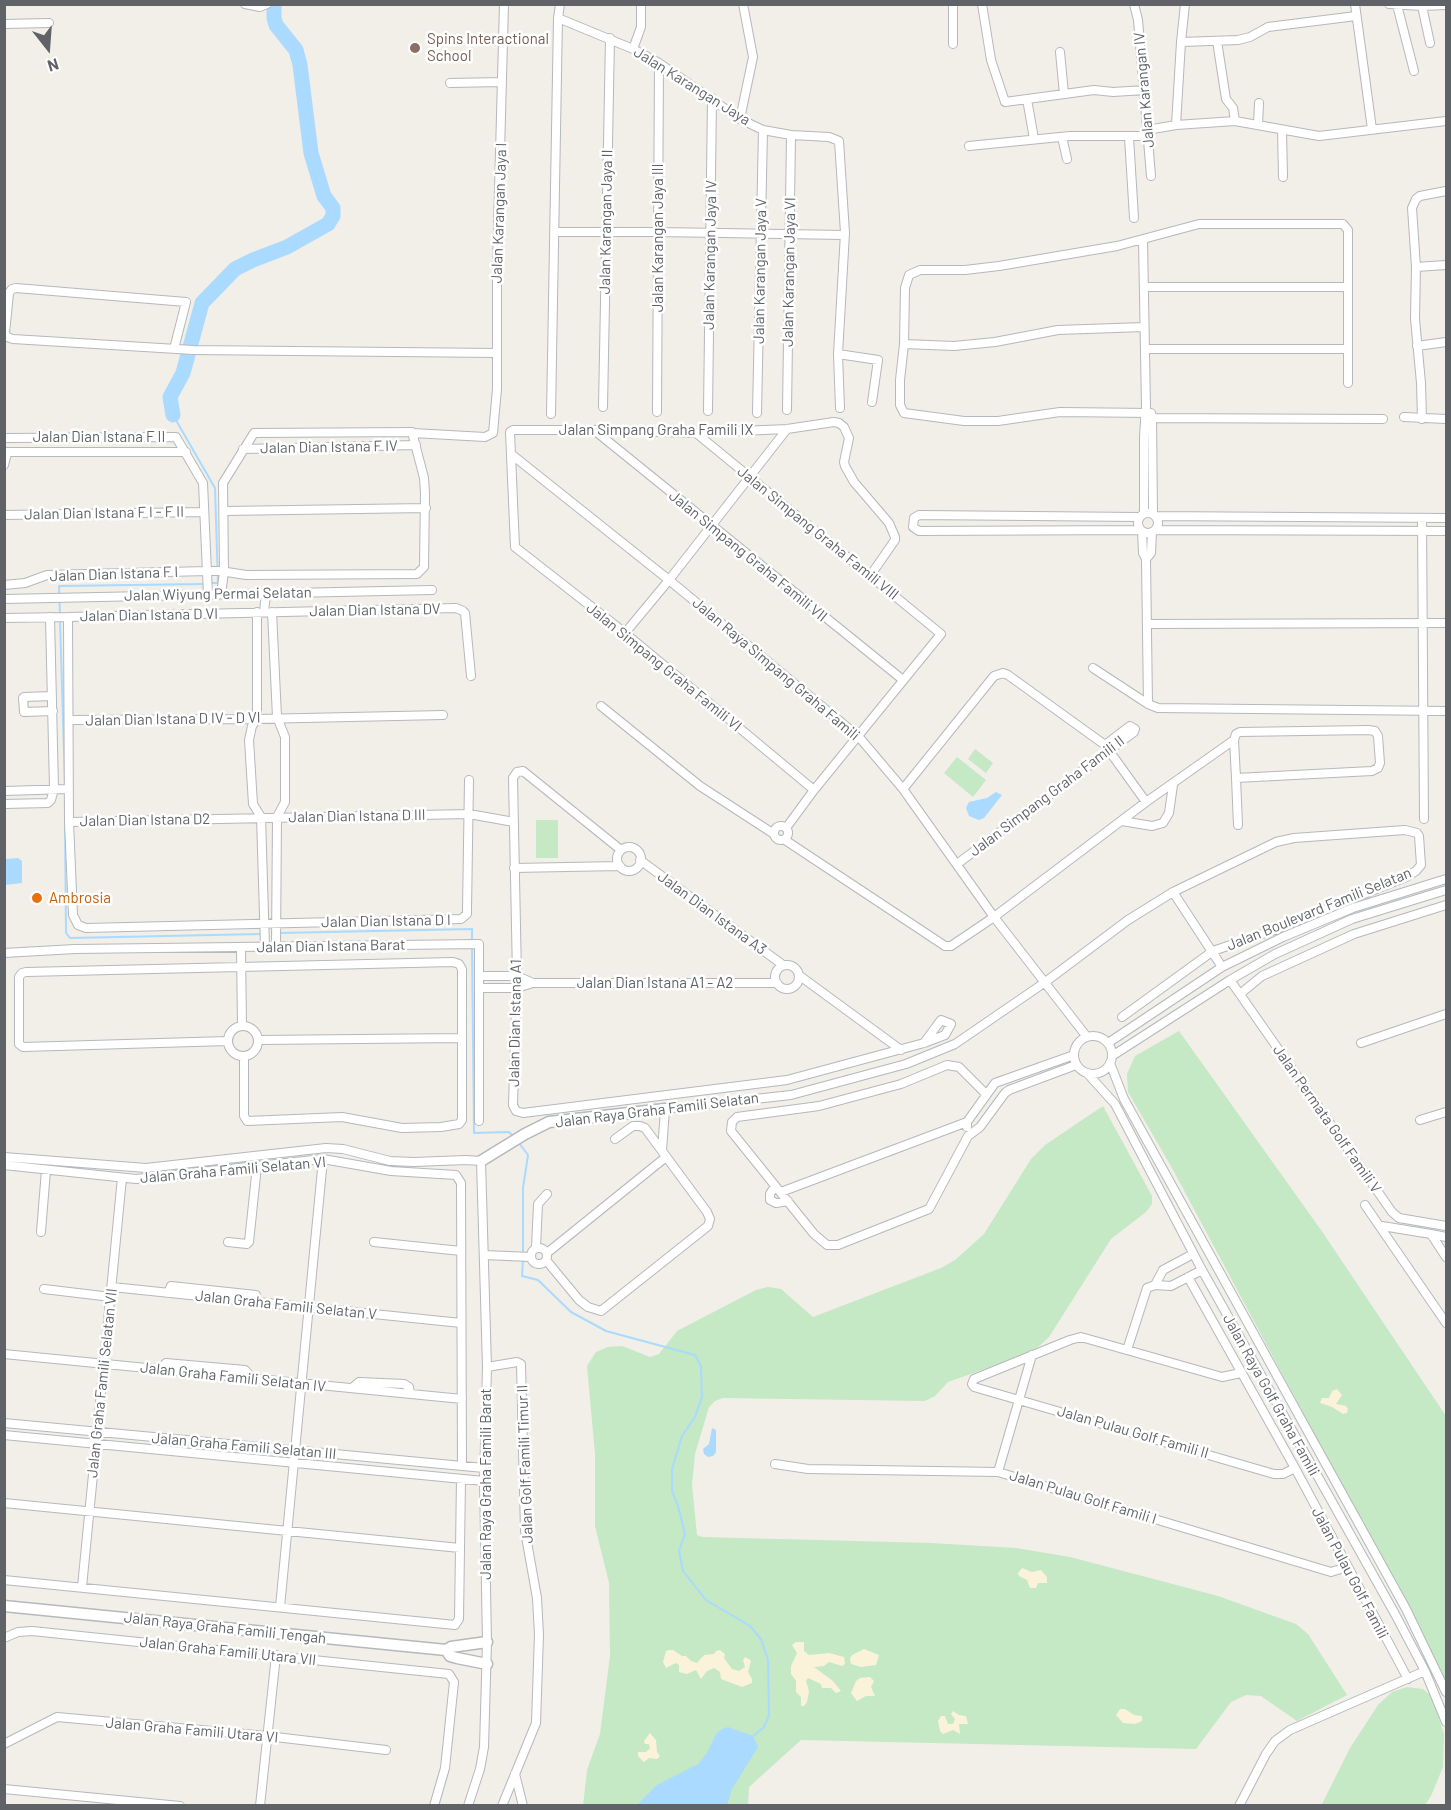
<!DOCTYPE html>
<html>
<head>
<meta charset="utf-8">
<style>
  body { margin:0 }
  #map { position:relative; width:1451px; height:1810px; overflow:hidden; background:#f1efe8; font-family:Barlow,sans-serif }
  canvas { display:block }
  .frame { position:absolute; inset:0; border:6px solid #5f6368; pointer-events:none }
  .north { position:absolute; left:18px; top:18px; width:60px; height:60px; -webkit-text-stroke:4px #fff; paint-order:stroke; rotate:163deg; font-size:16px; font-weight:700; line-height:24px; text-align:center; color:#5f6368 }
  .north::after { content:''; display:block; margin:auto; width:21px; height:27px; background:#5f6368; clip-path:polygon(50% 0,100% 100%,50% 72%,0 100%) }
</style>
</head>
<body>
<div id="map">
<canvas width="1451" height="1810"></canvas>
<div class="frame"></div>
<div class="north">N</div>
</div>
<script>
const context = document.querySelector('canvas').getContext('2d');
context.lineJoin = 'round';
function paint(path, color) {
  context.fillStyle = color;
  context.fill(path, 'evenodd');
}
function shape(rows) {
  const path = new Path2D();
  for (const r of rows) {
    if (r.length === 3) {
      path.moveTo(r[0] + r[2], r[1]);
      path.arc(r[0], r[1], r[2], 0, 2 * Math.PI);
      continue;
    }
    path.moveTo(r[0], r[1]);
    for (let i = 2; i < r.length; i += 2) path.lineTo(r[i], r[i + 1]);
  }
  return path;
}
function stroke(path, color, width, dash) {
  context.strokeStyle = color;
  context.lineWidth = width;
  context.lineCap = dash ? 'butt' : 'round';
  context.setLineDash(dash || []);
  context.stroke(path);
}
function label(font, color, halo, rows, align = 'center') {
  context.font = font + ' Barlow,sans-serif';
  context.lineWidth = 5;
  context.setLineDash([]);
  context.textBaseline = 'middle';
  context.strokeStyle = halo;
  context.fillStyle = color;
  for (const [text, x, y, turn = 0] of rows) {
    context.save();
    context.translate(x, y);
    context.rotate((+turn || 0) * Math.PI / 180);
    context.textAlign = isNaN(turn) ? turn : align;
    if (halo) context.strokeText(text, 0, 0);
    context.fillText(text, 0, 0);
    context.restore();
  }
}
paint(shape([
  [975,749,993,763,986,773,968,759],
  [957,757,986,780,973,797,944,773],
  [536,820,558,820,558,858,536,858],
  [1179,1031,1321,1230,1446,1416,1446,1684,1411,1615,1172,1168,1128,1092,1127,1074,1135,1056],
  [1103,1106,1152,1196,1152,1204,1146,1212,1111,1239,1049,1337,1038,1347,1022,1356,948,1382,935,1396,925,1401,723,1398,715,1401,709,1407,695,1454,692,1485,697,1535,702,1537,931,1543,1016,1548,1070,1557,1218,1596,1296,1624,1308,1634,1347,1695,1297,1721,1261,1696,1246,1695,1231,1702,1196,1749,801,1740,749,1787,748,1805,583,1806,587,1770,600,1734,610,1656,609,1583,595,1526,595,1454,587,1366,596,1352,608,1347,622,1346,650,1357,659,1354,677,1331,756,1290,768,1287,781,1289,813,1317,941,1268,955,1260,984,1234,1031,1159,1045,1145],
  [1407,1687,1423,1689,1432,1697,1444,1734,1443,1767,1431,1796,1425,1805,1321,1806,1350,1748,1378,1705,1392,1692]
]), '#c5e8c5');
paint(shape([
  [1337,1389,1342,1395,1336,1404,1346,1406,1348,1409,1347,1413,1343,1414,1332,1407,1320,1403,1322,1398,1329,1398,1332,1391],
  [1022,1568,1032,1572,1041,1570,1047,1577,1047,1583,1038,1583,1036,1588,1030,1588,1027,1580,1019,1576,1018,1573],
  [796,1642,804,1642,804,1651,809,1655,829,1653,844,1657,845,1664,842,1666,829,1662,824,1666,814,1667,833,1681,841,1691,836,1693,831,1688,822,1688,821,1684,808,1678,806,1681,809,1691,807,1702,804,1706,801,1706,801,1697,796,1692,796,1681,791,1674,791,1666,797,1653,792,1645],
  [864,1649,879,1655,876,1665,861,1667,851,1664,850,1658,852,1655],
  [669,1650,673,1650,682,1656,686,1656,691,1661,697,1663,704,1655,714,1654,716,1651,720,1650,725,1654,724,1658,732,1669,739,1671,745,1667,743,1660,745,1657,749,1659,751,1661,748,1672,752,1679,752,1683,742,1687,721,1679,720,1672,714,1668,707,1671,701,1679,696,1670,687,1674,679,1672,679,1665,676,1663,666,1668,663,1662,666,1651],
  [870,1677,874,1681,871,1687,875,1696,866,1696,857,1701,851,1693,856,1681,860,1678],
  [1120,1709,1125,1709,1134,1715,1142,1716,1142,1721,1135,1724,1123,1723,1116,1715],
  [953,1711,959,1715,966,1716,968,1724,959,1724,960,1734,953,1730,943,1734,940,1731,938,1721,941,1716,945,1716,948,1724,953,1724,955,1719,951,1714],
  [650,1733,656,1740,657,1752,660,1756,657,1759,649,1758,644,1762,638,1756,638,1752,646,1752,650,1748,649,1744,645,1744,644,1741]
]), '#fbf3d9');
paint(shape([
  [996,792,1002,795,984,818,979,820,969,816,966,808,969,802,987,798],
  [4,856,6,859,18,858,22,861,22,883,5,885],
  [712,1428,716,1430,716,1452,713,1456,708,1457,704,1454,703,1449,709,1444],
  [728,1727,753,1736,758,1747,732,1789,727,1805,637,1805,657,1785,698,1764,707,1753,716,1734,722,1729]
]), '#aadaff');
stroke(shape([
  [173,415,215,488,218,583,211,583],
  [60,615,59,586,205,584],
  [60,620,65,785],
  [65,827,66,933,70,938,261,934],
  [279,933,472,929,472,940],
  [472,946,474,1133,509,1132,513,1136],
  [519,1143,528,1155,523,1188,523,1253],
  [523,1259,522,1276,538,1280,571,1312,606,1331,695,1355,701,1366,702,1397,695,1417,682,1436,672,1469,672,1491,678,1506,685,1534,679,1551,683,1571,706,1600,750,1626,761,1639,768,1660,769,1715,764,1727,752,1737]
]), '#aadaff', 2);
stroke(shape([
  [173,415,170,397,183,373,202,303,235,269,253,260,287,247,328,224,333,216,333,208,324,196,311,153,300,65,296,50,276,25,274,18,274,4]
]), '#aadaff', 15);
const minor = shape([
  [245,4,260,7,267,4],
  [982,4,991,60,1005,102,1094,90,1113,92,1145,90],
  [1134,4,1138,20,1151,176],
  [1355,4,1372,129],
  [1389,4,1422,6,1421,4],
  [1397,5,1414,71],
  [558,18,633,49,659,63,740,119,763,130,791,135,829,137,839,141,845,233,838,354,840,408],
  [4,24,49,23],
  [1217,41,1226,99,1233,108,1235,121],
  [1181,42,1238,40,1250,37,1268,27,1356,16],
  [1430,43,1422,6,1446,5],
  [953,44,953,4],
  [633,49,641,27,641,4],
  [1060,52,1064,94],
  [450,83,502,82],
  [1027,99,1034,139],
  [740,119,753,57,743,4],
  [1176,125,1181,42,1185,4],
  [1258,125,1259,103],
  [1147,130,1176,125,1235,121,1319,136,1446,121],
  [1282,130,1283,177],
  [1062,137,1067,159],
  [1129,137,1134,218],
  [969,146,1070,136,1148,136],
  [554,232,659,232,845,235],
  [1143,240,1146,408,1144,436,1144,513],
  [1416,267,1446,265],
  [1144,287,1347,287],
  [904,344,954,346,995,342,1058,330,1144,327],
  [1417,346,1446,342],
  [174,349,186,302,16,288,12,289,9,293,5,333,7,337,13,339,193,350,497,353],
  [1145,349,1347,349],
  [838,354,878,360,872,402],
  [603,407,610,38],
  [787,410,791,135],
  [708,411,712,98],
  [657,412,659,63],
  [757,413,763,130],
  [1151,413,1060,412,998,421,964,421,904,413,900,405,900,380,904,344,905,288,909,275,920,270,965,270,999,266,1117,246,1199,224,1343,224,1348,230,1348,383],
  [551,414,558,18,560,4],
  [1152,416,1153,514],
  [1404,417,1446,419],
  [1145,418,1383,419],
  [1422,419,1421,383,1415,319,1416,267,1412,208,1416,199,1420,196,1446,191],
  [594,430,903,680],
  [413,433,485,437,493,433,497,389,497,264,504,4],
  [696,433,941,634,814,790,786,828],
  [4,438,176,437,203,483,208,595],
  [243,449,416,445],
  [4,452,186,452],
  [511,454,669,580,859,737,903,789,994,917,1087,1037],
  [4,465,7,453],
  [224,511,426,508],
  [1148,523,10],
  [4,515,204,512],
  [1155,516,1446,518],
  [1140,517,919,515,914,518,913,527,919,531,1140,530],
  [1422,518,1424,819],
  [1155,530,1446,531],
  [1142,531,1143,553,1146,559,1151,553,1152,532],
  [1146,559,1148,704],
  [4,585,25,583,47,575,207,571,222,571,224,572,227,572,246,575,417,574,424,567,425,493,424,478,412,432,254,433,223,483,224,572,221,594],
  [4,599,432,590],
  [264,612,266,593],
  [272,612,277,717,285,737,285,802,277,817],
  [4,618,68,617],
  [1148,624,1446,623],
  [625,633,669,580,787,429],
  [1093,668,1148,704,1158,708,1446,711],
  [52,696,24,697,23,698,24,712,53,711],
  [601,706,700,786,774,834],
  [257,719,257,612],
  [257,719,252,726,249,740,253,804,261,817],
  [69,720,257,719,443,715],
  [1234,740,1236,778],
  [469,780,467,910,467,914,461,919,86,928,78,925,73,915,69,822,68,617,456,608,463,611,465,613,471,676],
  [903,789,994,676,1003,673,1008,675,1105,745,1146,802],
  [814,790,625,633,515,547,510,432,513,430,594,430,696,433,787,429,834,422,839,423,844,427,849,438,844,462,845,466,854,482,889,523,895,537,895,540,870,576],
  [4,791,69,789],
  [4,804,48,803,51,800,54,789,50,617],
  [261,817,265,947],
  [1122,821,1152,826,1163,823,1169,813,1173,785],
  [69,822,469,814,514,822],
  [781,833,7],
  [785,840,945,946,951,946,994,917,1146,802,1234,740,1236,734,1240,732,1368,730,1375,731,1378,736,1380,763,1378,768,1372,771,1236,778,1238,825],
  [629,859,12],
  [621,850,523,771,517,772,513,778,517,976,513,1105,516,1111,523,1113,787,1080,924,1043,945,1035,951,1024,941,1020,924,1043],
  [640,860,783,965],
  [957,864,1134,732,1135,729,1130,726,1105,745],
  [514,868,620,866],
  [1173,892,1222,967],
  [276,947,277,817],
  [241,949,242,1026],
  [4,953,75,949,479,944,479,1121],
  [787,977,12],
  [480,976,517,976,533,983,517,988,481,988],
  [800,976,901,1050],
  [1230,980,1392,1212,1399,1218,1446,1226],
  [533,983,777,983],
  [1240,994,1262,976,1354,934,1446,905],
  [243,1041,15],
  [1093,1055,19],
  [258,1040,461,1038],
  [228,1041,23,1047,19,1044,19,977,22,973,26,972,453,962,459,964,462,969,462,1120,459,1124,441,1127,402,1128,342,1117,247,1121,244,1116,244,1056],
  [1108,1043,1222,967,1283,937,1353,908,1446,879],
  [1361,1043,1446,1014],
  [1112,1056,1230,980,1275,954,1352,919,1446,890],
  [1110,1063,1124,1099,1406,1609,1446,1692],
  [1087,1073,1115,1104,1202,1270,1395,1614,1425,1671,1446,1722],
  [986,1094,959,1067,947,1065,901,1084,819,1106,737,1117,732,1122,731,1131,814,1234,827,1245,838,1245,929,1209,968,1136,980,1127,1005,1093,1009,1090,1076,1065],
  [1420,1120,1446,1112],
  [967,1127,967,1122,995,1083,1074,1055],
  [662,1151,665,1109,791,1095,906,1064,955,1044,1044,983,1128,920,1173,892,1276,842,1294,838,1405,830,1417,833,1419,836,1421,865,1416,871,1406,877,1277,929,1213,951,1122,1017],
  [4,1157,146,1168,326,1148,343,1149,390,1161,414,1162,466,1160,481,1161,487,1367,484,1481,487,1642,484,1747,480,1769,468,1806],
  [4,1165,136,1179,323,1159,391,1171,456,1175,461,1183,462,1466],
  [775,1186,770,1194,770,1200,776,1203,788,1201],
  [781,1192,967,1122],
  [1365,1205,1446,1323],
  [1382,1226,1431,1234,1446,1257],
  [41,1232,46,1170],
  [1431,1234,1446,1237],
  [228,1242,247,1244,249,1242,257,1166],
  [374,1242,461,1251],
  [539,1256,8],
  [536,1248,538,1204,547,1194],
  [547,1253,666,1157],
  [484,1255,531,1257],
  [546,1260,579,1300,588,1307,601,1311,708,1226,710,1219,707,1212,645,1128,640,1126,633,1126,615,1139],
  [1188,1277,1295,1468,1408,1679],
  [1155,1285,1163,1270,1193,1254],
  [112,1287,461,1323],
  [44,1289,111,1297],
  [168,1293,171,1286,256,1295,257,1302],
  [1127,1350,1147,1288,1155,1285,1171,1286,1202,1270],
  [4,1354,462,1399],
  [487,1367,517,1362,521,1364,525,1531,537,1598,539,1635,536,1723,502,1806],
  [160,1369,166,1363,245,1370,252,1378],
  [1241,1373,1222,1377,1081,1337,1070,1340,974,1379,972,1384,974,1387,1274,1474,1283,1474,1295,1468],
  [352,1388,359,1382,404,1384,409,1387,410,1394],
  [4,1423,484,1468],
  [4,1435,484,1481],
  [775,1464,808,1469,998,1472,1331,1572,1347,1567],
  [998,1472,1032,1355],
  [4,1503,460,1548],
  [4,1580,455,1625,459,1619,461,1479],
  [82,1587,122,1178],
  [280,1607,323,1159],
  [4,1638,18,1632,32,1631,449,1674,454,1682,445,1768,434,1806],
  [4,1744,57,1717,267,1736,386,1750],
  [515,1774,523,1806],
  [4,1789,180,1806],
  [260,1806,276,1655],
  [1239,1806,1266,1754,1275,1741,1290,1730,1425,1671]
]);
const tertiary = shape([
  [481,1161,525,1134,549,1122,665,1109],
  [4,1606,446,1650,451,1647,487,1642],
  [446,1650,450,1656,457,1658,487,1664]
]);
stroke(minor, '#b5b8bc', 10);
stroke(tertiary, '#b5b8bc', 13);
stroke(minor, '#fff', 8);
stroke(tertiary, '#fff', 10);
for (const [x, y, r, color] of [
  [415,48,6,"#8d6e63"],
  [37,898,6,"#e8710a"]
]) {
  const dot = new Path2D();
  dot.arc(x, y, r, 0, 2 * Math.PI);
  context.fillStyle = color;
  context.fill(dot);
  stroke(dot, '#fff', 2);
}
label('15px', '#785e54', '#fff', [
  ["Spins Interactional",427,39],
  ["School",427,56]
], 'left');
label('15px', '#5f6368', '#fff', [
  ["Jalan Karangan Jaya",692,86,32],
  ["Jalan Karangan IV",1144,90,-95],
  ["Jalan Karangan Jaya I",499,213,-88],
  ["Jalan Karangan Jaya II",606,222,-89],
  ["Jalan Karangan Jaya III",658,238,-90],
  ["Jalan Karangan Jaya IV",710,255,-89],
  ["Jalan Karangan Jaya V",760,271,-89],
  ["Jalan Karangan Jaya VI",789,272,-89],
  ["Jalan Simpang Graha Famili IX",656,430],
  ["Jalan Dian Istana F II",99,437],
  ["Jalan Dian Istana F IV",329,447,-1],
  ["Jalan Dian Istana F I - F II",104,513,-1],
  ["Jalan Simpang Graha Famili VIII",818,533,39],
  ["Jalan Simpang Graha Famili VII",748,556,39],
  ["Jalan Dian Istana F I",114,574,-2],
  ["Jalan Wiyung Permai Selatan",218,594,-1],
  ["Jalan Dian Istana DV",375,610,-1],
  ["Jalan Dian Istana D VI",149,615,-1],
  ["Jalan Simpang Graha Famili VI",664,667,39],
  ["Jalan Raya Simpang Graha Famili",776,669,40],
  ["Jalan Dian Istana D IV - D VI",173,719,-1],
  ["Jalan Simpang Graha Famili II",1047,796,-37],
  ["Jalan Dian Istana D III",357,816,-1],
  ["Jalan Dian Istana D2",145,820,-1],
  ["Jalan Boulevard Famili Selatan",1319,909,-22],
  ["Jalan Dian Istana A3",712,913,36],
  ["Jalan Dian Istana D I",386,921,-1],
  ["Jalan Dian Istana Barat",331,946,-1],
  ["Jalan Dian Istana A1 - A2",655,983],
  ["Jalan Dian Istana A1",515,1023,-89],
  ["Jalan Raya Graha Famili Selatan",657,1110,-7],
  ["Jalan Permata Golf Famili V",1327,1119,55],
  ["Jalan Graha Famili Selatan VI",233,1170,-5],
  ["Jalan Graha Famili Selatan V",286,1305,6],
  ["Jalan Graha Famili Selatan IV",233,1377,6],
  ["Jalan Graha Famili Selatan VII",102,1383,-84],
  ["Jalan Raya Golf Graha Famili",1271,1395,61],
  ["Jalan Pulau Golf Famili II",1133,1432,16],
  ["Jalan Graha Famili Selatan III",244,1446,5],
  ["Jalan Golf Famili Timur II",525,1464,-92],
  ["Jalan Raya Graha Famili Barat",486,1484,-90],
  ["Jalan Pulau Golf Famili I",1083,1497,17],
  ["Jalan Pulau Golf Famili",1350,1573,62],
  ["Jalan Raya Graha Famili Tengah",225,1628,6],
  ["Jalan Graha Famili Utara VII",228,1651,6],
  ["Jalan Graha Famili Utara VI",192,1730,5]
]);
label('15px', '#c56008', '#fff', [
  ["Ambrosia",49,898]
], 'left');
</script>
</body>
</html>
